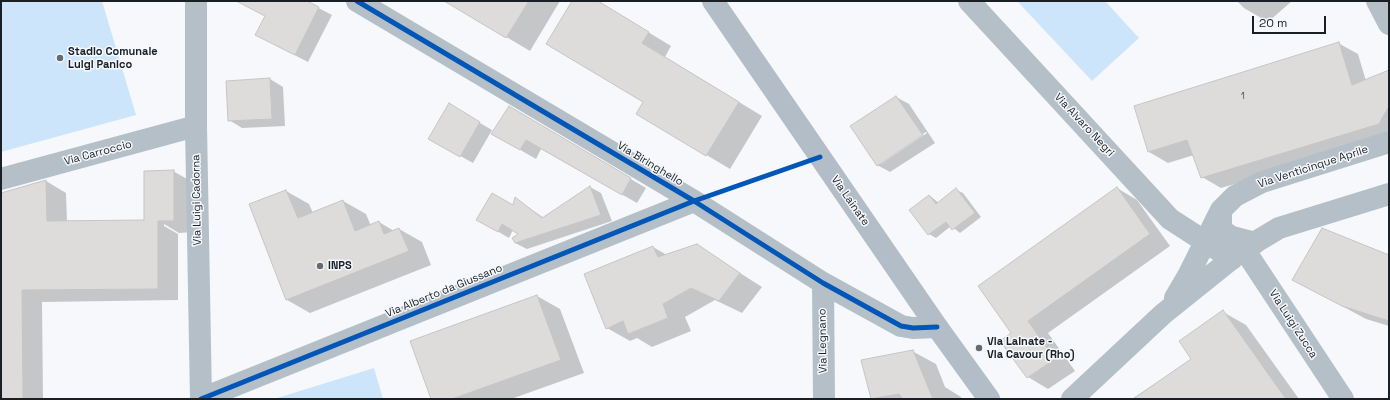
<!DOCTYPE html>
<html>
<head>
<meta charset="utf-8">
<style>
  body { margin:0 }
  #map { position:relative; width:1390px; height:400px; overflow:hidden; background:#f6f8fb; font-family:"Space Grotesk",sans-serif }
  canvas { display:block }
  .frame { position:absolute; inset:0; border:2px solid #191f25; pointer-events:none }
  .scale { position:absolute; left:1252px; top:16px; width:74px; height:18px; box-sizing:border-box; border:2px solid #191f25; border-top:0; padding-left:5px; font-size:12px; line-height:14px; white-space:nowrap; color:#191f25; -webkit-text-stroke:3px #f5f8fc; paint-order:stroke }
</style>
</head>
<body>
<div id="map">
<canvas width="1390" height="400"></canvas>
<div class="frame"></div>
<div class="scale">20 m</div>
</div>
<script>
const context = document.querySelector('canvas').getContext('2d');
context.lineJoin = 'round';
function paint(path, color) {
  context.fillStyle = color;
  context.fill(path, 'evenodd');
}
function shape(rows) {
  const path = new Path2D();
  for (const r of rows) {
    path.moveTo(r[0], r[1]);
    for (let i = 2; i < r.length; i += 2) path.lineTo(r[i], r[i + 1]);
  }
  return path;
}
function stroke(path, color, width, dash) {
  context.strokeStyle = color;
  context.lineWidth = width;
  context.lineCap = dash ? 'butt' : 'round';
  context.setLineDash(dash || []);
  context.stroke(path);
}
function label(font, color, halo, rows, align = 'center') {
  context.font = font + ' "Space Grotesk",sans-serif';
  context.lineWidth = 3;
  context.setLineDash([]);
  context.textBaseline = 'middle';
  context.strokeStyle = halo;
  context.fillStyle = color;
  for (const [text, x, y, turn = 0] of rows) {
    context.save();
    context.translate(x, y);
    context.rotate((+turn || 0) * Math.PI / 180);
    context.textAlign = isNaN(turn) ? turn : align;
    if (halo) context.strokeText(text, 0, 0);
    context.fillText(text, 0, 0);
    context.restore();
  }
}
paint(shape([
  [1,1,102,1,136,115,1,152],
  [1017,1,1105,1,1139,38,1092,81],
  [374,368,383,399,274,399]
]), '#cde5fa');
paint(shape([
  [249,1,305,1,332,15,308,62,269,42,266,16],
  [446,1,560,1,530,51],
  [573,1,597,1,671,46,665,57,762,116,730,169,638,114,645,102],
  [1237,1,1292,1,1268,22,1244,8],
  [1338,43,1358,54,1366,81,1389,72,1389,138,1221,188,1202,177,1194,155,1168,163,1149,152],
  [270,79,283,87,285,126,242,128,229,120,227,82],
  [896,97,909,104,935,143,890,172,877,165],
  [926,132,927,133,881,164,881,161],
  [449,105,492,130,473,163,430,139],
  [509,107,646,188,637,203,541,149,536,159,493,134],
  [173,171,194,183,194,232,179,233,164,224,164,226,178,234,178,300,42,302,43,399,1,399,1,194,46,181,66,193,67,222,145,221],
  [590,187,601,193,612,221,527,249,515,243,519,234,513,230,509,238,478,220,514,207,516,199,544,218],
  [1117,188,1137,200,1170,246,1048,333,1075,371,1048,389,1028,377,1013,333],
  [956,190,963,193,981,217,960,233,951,226,936,238,929,234,911,211,930,196,939,203],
  [286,191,309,204,313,213,343,201,366,214,371,226,379,222,394,231,399,229,422,242,431,265,310,313,287,300,250,205],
  [696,245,762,287,742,313,715,300,685,317,691,331,652,347,637,338,630,341,607,328,653,247,667,255],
  [1389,256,1389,326,1366,319,1294,280],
  [537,296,560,309,584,373,511,399,432,399],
  [1223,312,1246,325,1299,399,1132,399,1192,359],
  [912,351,936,364,945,387,961,397,962,399,872,399,862,361]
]), '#0003');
const building = shape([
  [236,1,307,1,319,7,295,55,255,35,265,16,236,1],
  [444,1,529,1,506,38,444,1],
  [572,1,598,1,649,32,642,43,739,102,706,156,636,114,643,102,546,44,572,1],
  [1339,42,1352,85,1389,70,1389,106,1379,124,1201,178,1187,140,1148,152,1134,106,1339,42],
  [270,78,272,119,228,121,226,81,270,78],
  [896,96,923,135,877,166,850,126,896,96],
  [449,103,480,122,460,157,428,139,449,103],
  [509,106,631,178,622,195,526,140,520,150,491,134,509,106],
  [174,170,174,221,158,221,158,289,22,290,23,399,1,399,1,193,46,180,47,221,144,220,144,171,174,170],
  [590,186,601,215,515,243,512,238,518,234,502,224,498,232,476,220,492,193,513,205,515,197,542,218,590,186],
  [1117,187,1150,234,1028,321,1055,359,1027,378,1000,341,1011,333,978,286,1117,187],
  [956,188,975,213,952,230,946,222,928,235,909,210,929,195,936,204,956,188],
  [286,190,298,218,343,200,355,231,379,221,384,234,399,228,409,251,286,300,249,204,286,190],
  [1322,228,1389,255,1389,321,1342,306,1292,280,1322,228],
  [697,244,740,273,719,301,691,288,663,304,668,318,628,334,623,321,606,329,584,274,653,246,658,257,697,244],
  [537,295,561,360,452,399,431,399,410,341,537,295],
  [1223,310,1286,399,1133,399,1191,359,1179,341,1223,310],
  [913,350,933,399,903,399,899,394,871,399,861,360,913,350]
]);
paint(building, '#dedcdb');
stroke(building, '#c7c5c3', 1);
stroke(shape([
  [196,1,196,126,201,399],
  [357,1,694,201,823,283,901,326,913,328,937,327],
  [969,1,1170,219,1232,259],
  [1377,1,1389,24],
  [1,179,196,126],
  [1221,210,1221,230,1232,237,1255,243],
  [1244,249,1343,399],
  [823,283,824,399],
  [1175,298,1189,274,1221,210,1235,196,1262,182,1389,142],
  [201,399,694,201],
  [1072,399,1163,314,1244,249,1279,228,1389,194]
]), '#b5bfc8', 22);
stroke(shape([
  [713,1,937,327,989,399]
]), '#b3bdc7', 22);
stroke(shape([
  [357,1,694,201,823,283,901,326,913,328,937,327],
  [201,399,694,201,820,157]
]), '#0057b8', 5);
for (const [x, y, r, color] of [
  [60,58,4,"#666b70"],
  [320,266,4,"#666b70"],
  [979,348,4,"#666b70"]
]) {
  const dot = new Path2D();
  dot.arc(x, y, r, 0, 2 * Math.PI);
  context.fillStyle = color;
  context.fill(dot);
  stroke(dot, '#f5f8fc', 1.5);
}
label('9px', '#4a4e52', null, [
  ["1",1243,97]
]);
label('bold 11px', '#191f25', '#f5f8fc', [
  ["Stadio Comunale",68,52],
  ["Luigi Panico",68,65],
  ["INPS",328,266],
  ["Via Lainate -",987,342],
  ["Via Cavour (Rho)",987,355]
], 'left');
label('11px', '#191f25', '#f5f8fc', [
  ["Via Alvaro Negri",1084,125,47],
  ["Via Carroccio",98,153,-15],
  ["Via Biringhello",650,164,31],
  ["Via Venticinque Aprile",1313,167,-18],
  ["Via Luigi Cadorna",197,200,-91],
  ["Via Lainate",850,201,55],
  ["Via Alberto da Giussano",444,291,-22],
  ["Via Luigi Zucca",1293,324,57],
  ["Via Legnano",823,341,-91]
]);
</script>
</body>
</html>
